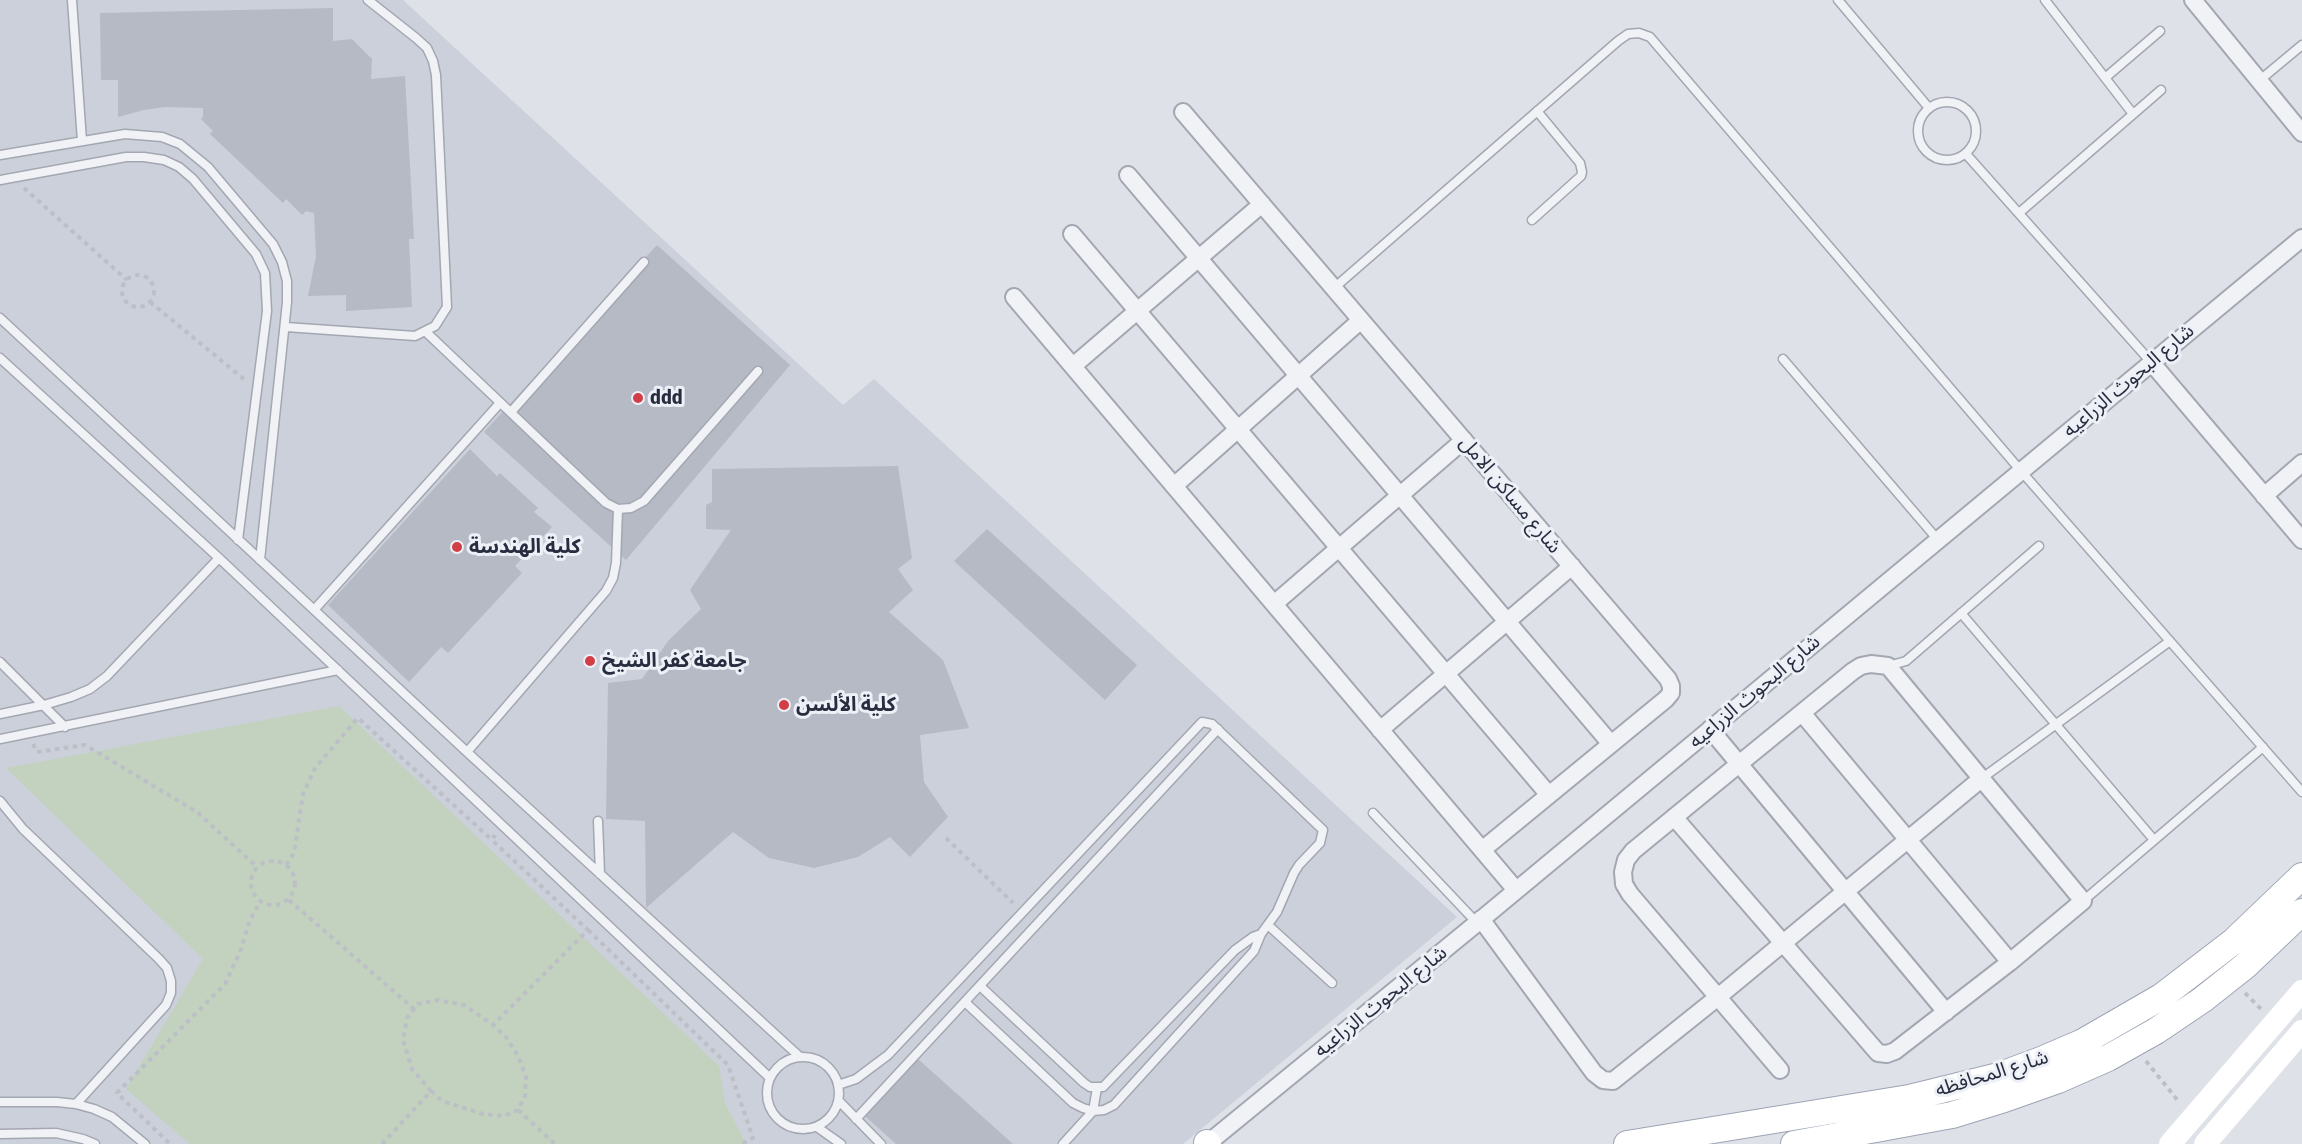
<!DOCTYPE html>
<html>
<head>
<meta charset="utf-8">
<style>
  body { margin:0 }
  canvas { display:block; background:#dee1e8 }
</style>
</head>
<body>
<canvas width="2302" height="1144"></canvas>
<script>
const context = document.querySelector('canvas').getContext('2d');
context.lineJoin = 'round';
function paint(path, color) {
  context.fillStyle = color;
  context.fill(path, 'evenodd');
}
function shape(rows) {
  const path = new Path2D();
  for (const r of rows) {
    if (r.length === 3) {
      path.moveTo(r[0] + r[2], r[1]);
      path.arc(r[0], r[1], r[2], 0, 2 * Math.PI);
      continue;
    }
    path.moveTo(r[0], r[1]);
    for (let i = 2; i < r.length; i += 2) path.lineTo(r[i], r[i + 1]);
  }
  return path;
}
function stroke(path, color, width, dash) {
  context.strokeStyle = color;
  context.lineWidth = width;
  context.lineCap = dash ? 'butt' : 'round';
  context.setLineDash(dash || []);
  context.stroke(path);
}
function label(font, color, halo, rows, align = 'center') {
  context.font = font + ' "Fira Sans Condensed","Noto Sans Arabic",sans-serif';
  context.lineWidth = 6;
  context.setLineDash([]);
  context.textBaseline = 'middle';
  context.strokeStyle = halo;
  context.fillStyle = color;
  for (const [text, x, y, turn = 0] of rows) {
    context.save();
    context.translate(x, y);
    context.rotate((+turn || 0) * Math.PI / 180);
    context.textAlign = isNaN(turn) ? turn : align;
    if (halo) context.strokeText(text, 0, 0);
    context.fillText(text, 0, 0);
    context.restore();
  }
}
paint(shape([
  [0,0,403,0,843,405,874,379,1457,917,1183,1144,0,1144]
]), '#ccd0da');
paint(shape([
  [339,706,719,1066,725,1103,746,1144,190,1144,126,1089,203,959,6,768]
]), '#c2d2bf');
paint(shape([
  [333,8,333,41,352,39,372,59,371,79,405,76,414,239,409,239,412,307,346,311,346,295,308,296,316,256,314,213,306,211,302,215,286,199,283,203,210,134,213,131,201,119,203,116,203,108,165,107,144,110,118,117,118,80,101,80,100,13],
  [657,245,790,365,626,560,484,432],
  [470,449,497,476,500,473,538,508,534,512,552,527,515,566,522,573,448,653,441,647,409,682,328,605],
  [898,466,912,558,898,569,913,590,889,612,943,660,969,728,920,735,924,782,948,817,910,857,890,837,858,857,814,868,769,858,733,832,646,908,645,821,606,819,608,683,642,679,668,641,701,609,690,590,731,530,706,529,706,505,712,502,712,469],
  [987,529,1137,665,1105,700,954,561],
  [918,1059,1013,1144,896,1144,864,1115]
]), '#b5bac5');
const lane = shape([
  [72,0,82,141],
  [1838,0,1929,108],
  [2045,0,2133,114],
  [2105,78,2160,31],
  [2260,80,2302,45],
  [1947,131,29],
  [1966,154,2151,362],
  [0,155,125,134,162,137,180,144,208,167,273,244,282,262,287,281,287,302,260,560],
  [0,180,126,157,144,157,164,160,179,167,193,179,256,254,265,273,267,311,238,540],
  [2019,213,2161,90],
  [1532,220,1581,176,1582,172,1580,163,1537,111],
  [1334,288,1618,41,1628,34,1639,33,1650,37,2021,471,2302,792],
  [0,318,467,752,800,1057],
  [286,327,415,336,435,326,447,307,436,75,433,61,427,48,416,38,368,0],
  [426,332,606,503,618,509,631,508,644,501,758,371],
  [0,358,219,558,770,1078],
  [1783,359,1938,540],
  [511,412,644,262],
  [314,610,500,403],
  [1961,613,2154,840],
  [0,662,65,727],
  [1888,666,1906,661,2039,546],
  [0,714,44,705,71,697,90,689,107,676,219,558],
  [0,739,338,670],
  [467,752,606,591,613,578,616,563,618,509],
  [1981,779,2170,641],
  [0,801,23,829,159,959,167,968,171,981,171,993,166,1005,76,1104],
  [1373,813,1477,923],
  [598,821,600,874],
  [2083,901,2263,747],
  [1269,926,1332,983],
  [980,986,1084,1083,1090,1087,1103,1087,1235,950,1253,937,1261,934],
  [803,1093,36],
  [838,1085,856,1079,888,1055,1202,722,1212,724,1323,830,1320,843,1299,865,1294,873,1277,912,1261,934,1254,951,1114,1105,1104,1110,1093,1111,1083,1108,1073,1103,965,1002],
  [839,1101,881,1144],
  [0,1102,57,1102,76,1104,94,1109,112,1117,145,1144],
  [856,1119,1218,729],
  [817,1127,841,1144],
  [0,1134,56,1133,83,1139,95,1144],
  [1063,1144,1093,1111,1097,1088]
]);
const street = shape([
  [2193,0,2302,133],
  [1183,112,1668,679,1671,686,1671,693,1666,699,1482,850],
  [1128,175,1611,744],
  [1072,234,1549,795],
  [1014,297,1516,890],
  [2151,362,2302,540],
  [1073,366,1262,204],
  [1174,486,1361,320],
  [2264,496,2302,463],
  [1274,604,1464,440],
  [1802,713,2010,962],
  [1710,729,1946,1012],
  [1380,730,1572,566],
  [1674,817,1878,1053,1887,1054,1895,1051,2010,962,2083,901,1888,666,1871,664,1861,666,1853,671,1739,764,1633,851,1626,860,1623,872,1624,884,1630,894,1780,1070],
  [1481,919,1594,1073,1603,1080,1613,1081,1718,997,1981,779],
  [1207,1144,1477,923,2302,238]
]);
const primary = shape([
  [1207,1143,1208,1144],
  [1627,1144,1909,1098,1998,1076,2041,1060,2083,1042,2161,997,2234,941,2302,876],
  [1794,1144,1952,1115,2004,1099,2058,1080,2108,1058,2156,1031,2202,1000,2245,966,2302,912]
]);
stroke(lane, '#a3a7b2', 11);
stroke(street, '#a3a7b2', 20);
stroke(primary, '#9da4b4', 28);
stroke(shape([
  [24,188,127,280],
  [138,291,16],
  [150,302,245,380],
  [33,744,37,752,85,745,197,812,257,867],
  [946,838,1013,903],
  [273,883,22],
  [286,865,294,853,303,794,315,768,358,718,492,840],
  [289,900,414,1009],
  [588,930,728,1065,753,1138,742,1144],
  [2245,993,2261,1009],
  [2146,1061,2179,1102],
  [431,1091,442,1101,483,1114,504,1116,518,1110,525,1096,526,1077,518,1056,506,1037,493,1025],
  [518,1110,555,1144],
  [169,1143,117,1093,225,984,240,952,250,920,260,902],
  [382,1144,431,1091,412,1069,403,1040,407,1018,418,1004,438,1000,464,1005,493,1025,588,930,492,840,495,835]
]), '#bcbfc6', 4, [4.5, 4.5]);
stroke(lane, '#f1f2f6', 8);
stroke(street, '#f1f2f6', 16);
stroke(shape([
  [2170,1144,2302,991],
  [2205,1144,2302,1031]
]), '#fff', 22);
stroke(primary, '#fff', 26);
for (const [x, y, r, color] of [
  [638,398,6,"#d23e46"],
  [457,547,6,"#d23e46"],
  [590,661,6,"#d23e46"],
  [784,705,6,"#d23e46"]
]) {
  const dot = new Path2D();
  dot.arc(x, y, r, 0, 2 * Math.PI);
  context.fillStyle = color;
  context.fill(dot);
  stroke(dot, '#edf0f6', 2);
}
label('20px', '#272d3f', '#edf0f6', [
  ["شارع البحوث الزراعيه",2129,381,-40],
  ["شارع مساكن الامل",1510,495,50],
  ["شارع البحوث الزراعيه",1755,692,-40],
  ["شارع البحوث الزراعيه",1381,1002,-39],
  ["شارع المحافظه",1992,1074,-17]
]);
label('bold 20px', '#272d3f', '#edf0f6', [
  ["ddd",650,398],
  ["كلية الهندسة",469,547],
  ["جامعة كفر الشيخ",602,661],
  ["كلية الألسن",796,705]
], 'left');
</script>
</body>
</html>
